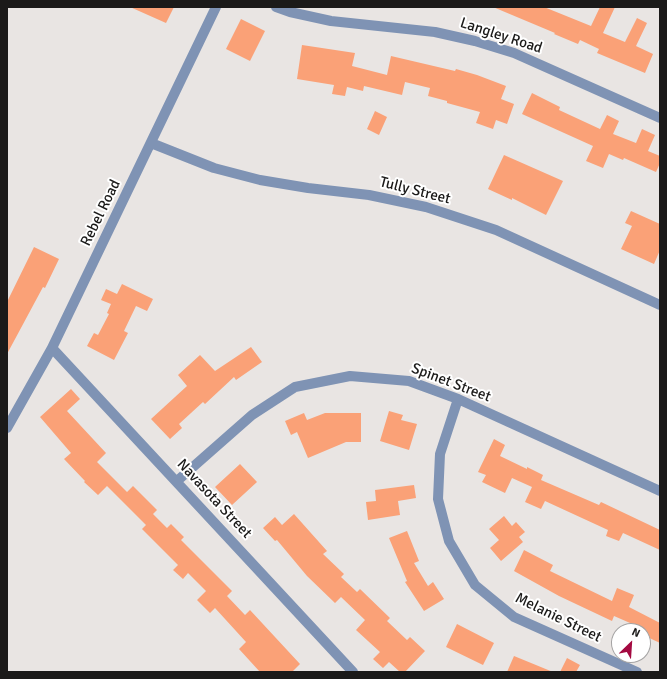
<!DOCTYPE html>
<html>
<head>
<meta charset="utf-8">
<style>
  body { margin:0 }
  #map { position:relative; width:667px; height:679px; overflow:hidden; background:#e9e5e3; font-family:Signika,sans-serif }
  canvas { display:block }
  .frame { position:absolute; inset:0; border:8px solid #1b1a19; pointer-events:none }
  .north { position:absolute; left:611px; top:623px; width:40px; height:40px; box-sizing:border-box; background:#fff; border:1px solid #a4a3a3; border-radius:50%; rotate:25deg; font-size:11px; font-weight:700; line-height:16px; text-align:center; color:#1b1a19 }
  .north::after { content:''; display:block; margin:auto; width:14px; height:18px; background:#a40a41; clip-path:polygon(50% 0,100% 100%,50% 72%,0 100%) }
</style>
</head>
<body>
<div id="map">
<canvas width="667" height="679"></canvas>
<div class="frame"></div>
<div class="north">N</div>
</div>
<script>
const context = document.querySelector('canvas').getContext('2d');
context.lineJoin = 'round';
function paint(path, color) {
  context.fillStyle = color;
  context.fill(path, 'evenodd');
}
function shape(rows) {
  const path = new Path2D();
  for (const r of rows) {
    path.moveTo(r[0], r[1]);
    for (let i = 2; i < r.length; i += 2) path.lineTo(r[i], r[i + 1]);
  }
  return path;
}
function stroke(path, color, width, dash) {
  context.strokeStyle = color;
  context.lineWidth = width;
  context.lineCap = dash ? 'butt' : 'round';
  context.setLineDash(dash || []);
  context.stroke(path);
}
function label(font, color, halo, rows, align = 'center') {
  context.font = font + ' Signika,sans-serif';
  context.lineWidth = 4;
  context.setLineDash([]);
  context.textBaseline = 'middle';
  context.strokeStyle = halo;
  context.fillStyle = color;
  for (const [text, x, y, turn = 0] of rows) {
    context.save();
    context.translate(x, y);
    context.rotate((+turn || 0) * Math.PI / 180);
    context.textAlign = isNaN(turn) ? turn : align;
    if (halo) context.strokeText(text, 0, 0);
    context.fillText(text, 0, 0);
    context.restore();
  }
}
paint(shape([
  [130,7,174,7,166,23],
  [493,7,544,7,591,26,600,7,615,7,603,33,625,42,637,18,647,23,636,46,653,54,645,73,597,53,599,49,580,40,578,44,554,34,555,33],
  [241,19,265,31,250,61,226,49],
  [302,45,355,53,352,66,387,75,391,56,455,71,456,69,477,75,506,86,501,99,514,104,507,124,496,120,493,129,476,123,480,112,447,103,447,101,428,96,430,88,405,82,402,95,364,86,363,91,347,87,345,96,332,94,334,85,297,79],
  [532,93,560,107,559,110,600,129,607,115,619,121,613,134,636,143,642,129,655,135,648,151,660,156,660,163,656,172,624,158,623,160,609,154,603,168,586,161,593,146,522,114],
  [375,111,387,117,379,135,367,129],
  [504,155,563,181,546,215,512,198,512,200,488,189],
  [631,211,660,224,660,250,654,264,621,249,632,226,625,223],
  [34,247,59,259,45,288,43,287,7,354,7,302],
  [122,284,153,299,147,311,136,306,124,331,128,333,114,360,87,346,94,333,98,335,109,314,107,313,111,304,101,300,106,289,117,294],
  [251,347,262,362,236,380,234,377,205,404,203,402,179,424,182,428,170,439,151,419,187,386,178,375,200,355,215,371],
  [71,389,80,399,67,411,106,453,97,462,127,492,133,486,157,510,153,514,167,528,171,524,184,537,181,540,232,591,227,596,245,615,250,610,300,664,292,672,260,672,239,649,246,642,215,608,210,613,197,600,206,591,188,573,183,579,173,570,178,565,142,529,146,525,107,486,98,495,84,482,85,481,64,459,71,453,40,417],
  [389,411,403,415,401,420,417,424,409,450,380,441],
  [304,413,307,420,325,413,361,413,361,442,346,442,308,458,297,432,291,435,285,421],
  [494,439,505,445,500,456,527,469,527,467,543,475,541,480,599,505,601,502,660,530,660,550,623,533,619,541,606,536,608,530,545,501,541,509,525,502,532,487,512,478,505,493,482,482,486,475,478,472],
  [240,464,257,482,232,505,215,487],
  [414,485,416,498,398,501,400,515,368,520,366,502,376,501,375,490],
  [294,514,327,551,323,554,344,574,341,577,357,592,360,589,390,618,387,621,407,640,410,637,425,651,405,672,400,672,389,662,383,668,373,659,380,652,356,630,365,620,341,597,335,603,307,576,277,540,275,541,263,528,275,517,282,525],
  [504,516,512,526,516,522,525,532,519,537,523,542,501,561,490,548,499,540,489,529],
  [407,531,419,561,414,563,428,586,433,582,444,599,424,611,405,582,407,581,389,538],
  [524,550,553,565,550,571,612,601,617,588,634,595,629,607,660,623,660,643,643,635,643,631,635,631,637,626,614,616,612,621,559,596,514,571],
  [457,624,494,643,483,665,446,647],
  [514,656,553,672,507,672],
  [567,658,580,665,576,672,560,672]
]), '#faa177');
stroke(shape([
  [276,7,290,12,331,21,435,32,475,41,514,53,660,118],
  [151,143,214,168,260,180,308,188,369,195,426,207,496,230,660,305],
  [52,348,353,672],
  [458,399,440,454,438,499,449,541,475,585,514,617,637,672],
  [7,428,52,348,216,7],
  [177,481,252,415,295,387,350,376,409,381,458,399,660,491]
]), '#7f93b4', 10);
label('15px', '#1b1a19', '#fff', [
  ["Langley Road",501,36,18],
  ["Tully Street",415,191,14],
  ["Rebel Road",101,213,-64],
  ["Spinet Street",451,383,21],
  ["Navasota Street",214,499,47],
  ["Melanie Street",558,618,26]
]);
</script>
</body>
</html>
